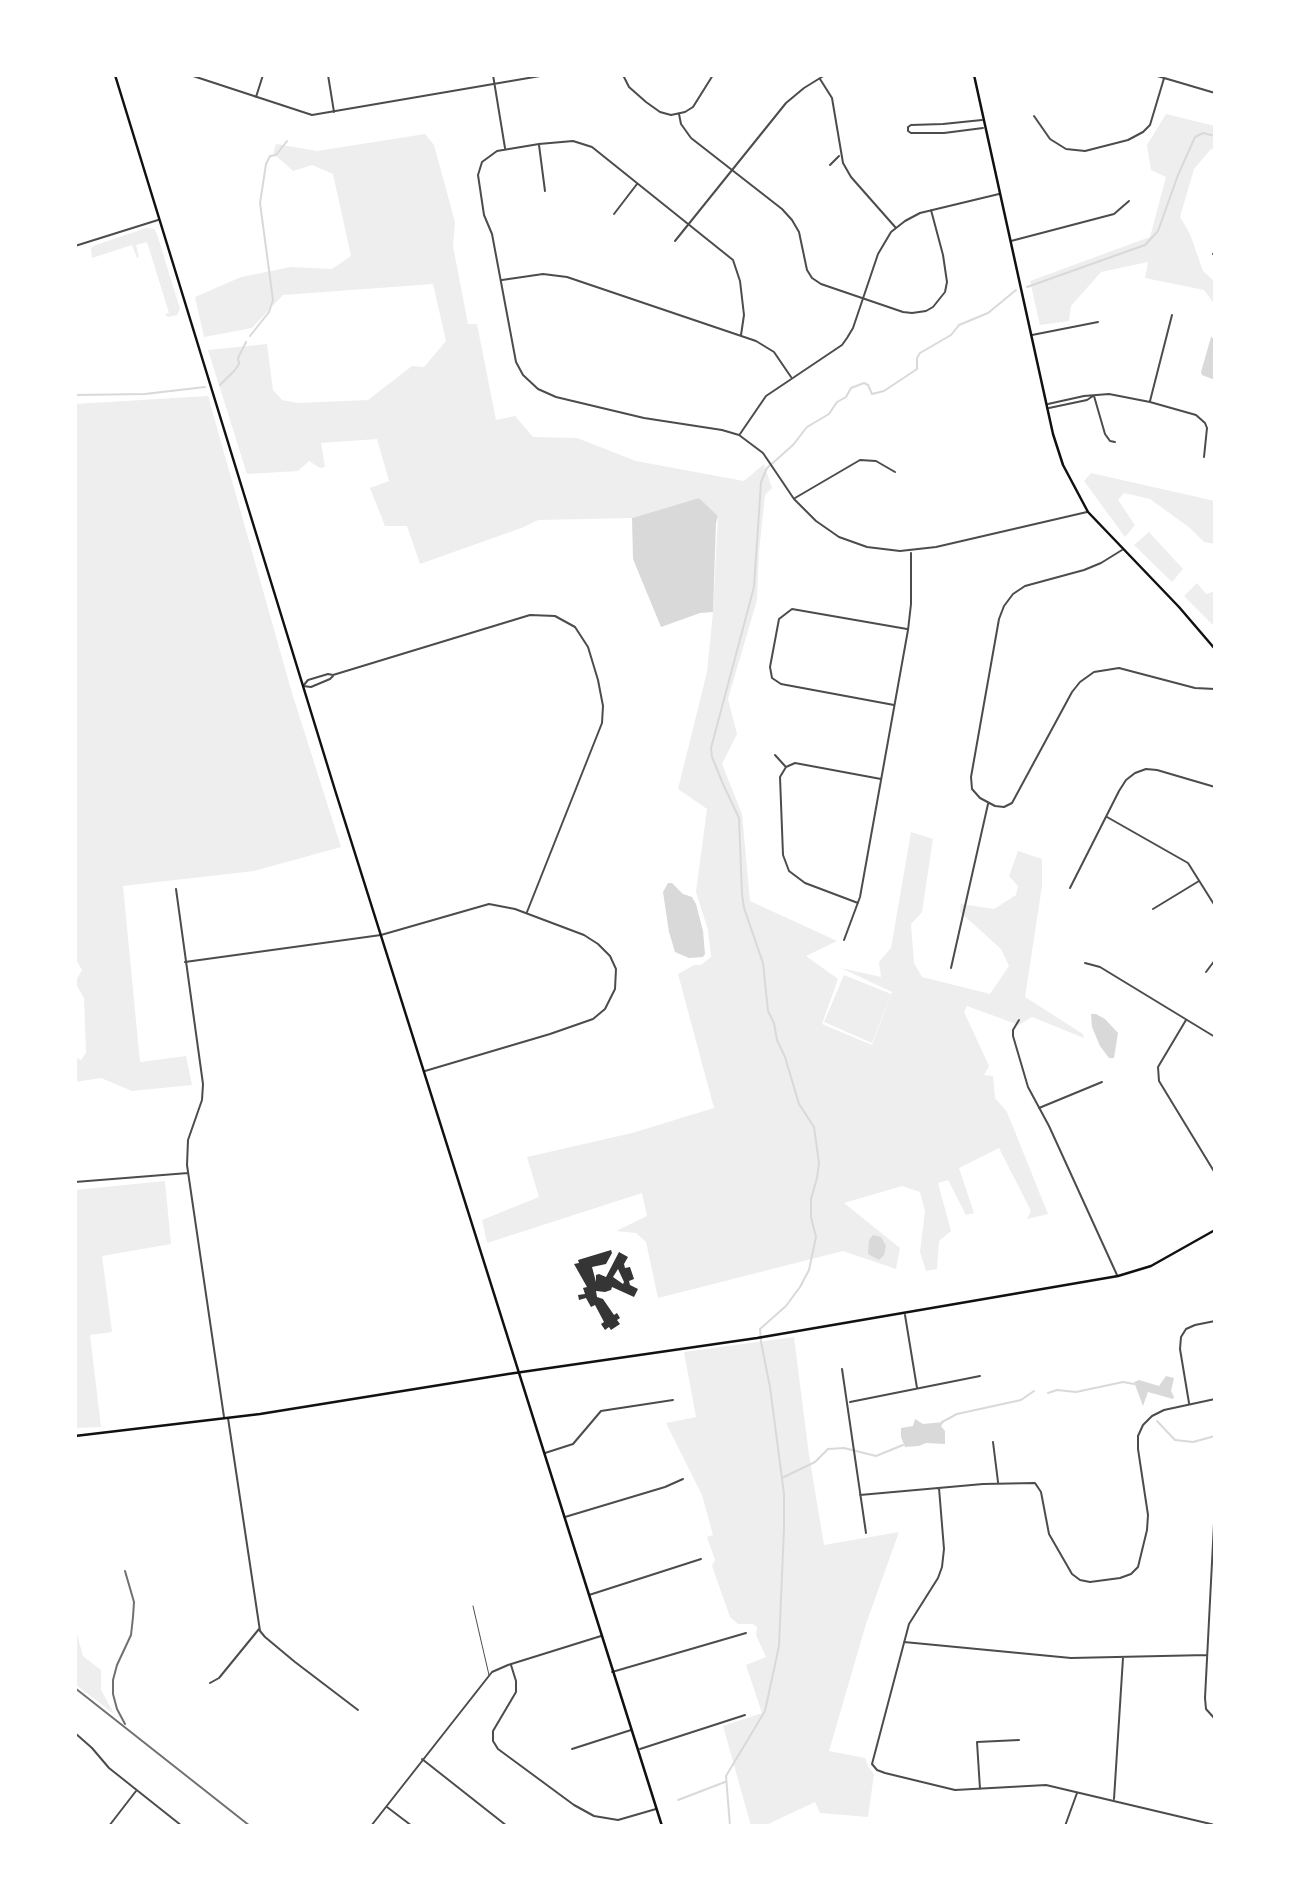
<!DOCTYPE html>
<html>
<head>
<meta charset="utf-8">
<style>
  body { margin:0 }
  #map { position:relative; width:1290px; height:1901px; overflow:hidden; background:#fff; font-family:Helvetica,sans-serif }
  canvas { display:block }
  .frame { position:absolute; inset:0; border:77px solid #fff; pointer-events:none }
</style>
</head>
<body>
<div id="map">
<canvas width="1290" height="1901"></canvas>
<div class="frame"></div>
</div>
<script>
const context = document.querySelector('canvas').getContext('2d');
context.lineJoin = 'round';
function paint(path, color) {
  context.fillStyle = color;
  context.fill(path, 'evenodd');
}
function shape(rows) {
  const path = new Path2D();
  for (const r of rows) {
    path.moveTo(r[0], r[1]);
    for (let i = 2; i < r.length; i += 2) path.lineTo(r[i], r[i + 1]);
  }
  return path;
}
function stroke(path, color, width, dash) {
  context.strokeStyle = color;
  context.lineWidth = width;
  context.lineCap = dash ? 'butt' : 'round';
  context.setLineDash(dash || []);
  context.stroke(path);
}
paint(shape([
  [1166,114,1215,126,1215,149,1211,149,1194,169,1180,217,1190,234,1203,271,1215,282,1215,305,1204,290,1145,278,1148,262,1101,272,1071,306,1069,321,1040,325,1030,281,1150,237,1166,177,1151,170,1147,145],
  [425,134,434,145,455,222,453,246,468,324,477,324,496,420,515,416,533,437,577,438,636,461,744,481,764,464,772,488,765,495,759,552,757,600,728,699,737,734,722,764,742,814,750,901,837,941,806,956,838,979,822,1024,872,1045,892,992,841,968,881,977,879,962,891,948,911,832,933,839,922,912,911,924,914,963,922,977,990,994,1009,966,1001,949,960,912,961,904,994,909,1016,895,1018,886,1009,876,1018,851,1042,859,1042,886,1025,997,1083,1034,1084,1038,1032,1017,1019,1025,967,1006,964,1012,989,1066,984,1075,993,1076,995,1098,1007,1112,1048,1214,1027,1219,1031,1211,999,1148,959,1168,974,1213,966,1215,948,1180,938,1183,951,1231,939,1241,937,1269,926,1271,920,1252,925,1211,920,1192,902,1186,844,1203,900,1248,896,1269,843,1251,658,1298,646,1242,636,1233,616,1231,647,1216,642,1193,487,1243,482,1220,539,1197,527,1157,632,1133,714,1108,678,974,694,965,701,965,711,957,708,930,696,892,707,809,678,789,707,672,713,612,718,516,699,498,632,518,538,520,524,527,420,564,407,526,385,526,370,488,389,481,377,439,321,443,325,467,320,468,309,461,298,471,247,474,208,350,267,344,273,390,282,400,298,403,368,400,412,366,424,367,446,341,433,284,283,295,252,328,204,337,195,297,241,277,291,267,332,269,351,256,333,174,312,165,293,171,273,153,276,144,317,151],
  [146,228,154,229,157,234,180,309,177,315,168,317,165,314,169,313,147,242,136,245,139,257,137,258,132,245,92,258,91,249,93,246],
  [208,396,292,693,341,847,254,871,123,886,140,1062,186,1056,192,1085,132,1091,101,1078,75,1082,75,1057,81,1060,86,1053,84,998,75,982,82,970,75,958,77,937,75,936,75,404],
  [1091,473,1215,501,1215,544,1204,542,1190,528,1150,499,1124,493,1118,500,1135,525,1125,537,1084,481],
  [1149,532,1183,569,1172,582,1134,545],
  [1197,583,1206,594,1215,591,1215,627,1184,596],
  [844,975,891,994,872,1043,824,1022],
  [165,1181,171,1244,102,1256,112,1332,90,1335,101,1427,75,1428,75,1190],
  [794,1337,809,1455,824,1545,899,1532,866,1624,829,1751,865,1758,869,1768,874,1774,868,1817,820,1813,815,1802,764,1826,751,1826,723,1726,762,1713,746,1665,766,1657,756,1635,757,1627,753,1624,738,1624,730,1617,712,1566,715,1560,707,1537,713,1535,702,1495,666,1423,696,1417,684,1352],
  [75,1627,83,1656,101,1670,101,1690,114,1714,75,1684]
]), '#eee');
paint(shape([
  [1211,337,1215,339,1215,380,1202,375,1201,372],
  [699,498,718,516,716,523,713,612,700,613,661,627,633,559,632,518],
  [668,883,672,883,683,894,692,897,696,904,703,931,705,954,703,957,689,958,675,952,669,932,663,892],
  [1091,1014,1096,1014,1105,1019,1118,1033,1114,1058,1109,1058,1100,1046,1092,1027],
  [873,1235,881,1237,886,1246,884,1255,879,1260,868,1254,869,1240],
  [1166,1376,1174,1378,1171,1391,1174,1397,1173,1399,1148,1392,1143,1406,1134,1382,1139,1380,1159,1386],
  [915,1419,923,1424,944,1422,941,1426,945,1431,945,1444,926,1443,919,1446,905,1447,901,1437,901,1428,913,1426]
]), '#d9d9d9');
stroke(shape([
  [1027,287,1145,245,1158,231,1178,175,1195,137,1203,133,1215,136],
  [250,336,269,312,273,300,260,203,266,164,270,156,276,155,287,141],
  [220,385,235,370,239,364,238,358,246,342],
  [75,395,145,394,205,387],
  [1048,1393,1057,1390,1076,1392,1123,1382,1134,1384],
  [1157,1421,1175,1440,1193,1442,1215,1436],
  [942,1422,957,1414,1021,1400,1034,1391],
  [782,1478,815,1462,828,1449,844,1448,876,1456,903,1445],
  [678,1800,725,1782],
  [730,1826,726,1776,765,1711,779,1646,784,1528,784,1494,770,1387,761,1342,760,1329,786,1306,800,1287,809,1270,816,1237,811,1217,811,1199,817,1178,819,1163,814,1127,799,1104,785,1057,777,1040,774,1023,768,1011,763,963,744,908,742,894,739,818,723,784,712,757,711,748,754,587,761,482,767,468,793,445,807,427,829,414,837,402,846,397,851,388,864,383,868,385,872,394,884,391,917,369,917,358,920,353,951,335,959,325,988,313,1016,290]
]), '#d9d9d9', 2);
paint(shape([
  [611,1250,612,1253,606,1264,592,1267,596,1282,596,1275,599,1274,606,1277,619,1252,628,1257,624,1264,625,1268,630,1267,634,1279,629,1281,630,1285,638,1289,634,1297,612,1287,611,1290,605,1292,596,1291,597,1297,603,1299,614,1315,617,1313,620,1318,617,1320,620,1324,611,1330,609,1327,605,1330,601,1324,604,1322,595,1305,591,1307,586,1298,579,1300,578,1295,585,1294,583,1288,587,1287,574,1264,579,1263,578,1260],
  [618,1269,624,1282,623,1284,613,1277]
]), '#353535');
stroke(shape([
  [473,1606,489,1675]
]), '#4c4c4c', 1);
stroke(shape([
  [190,75,312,115,546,75],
  [328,75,334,112],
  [493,75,505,148],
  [623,75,629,87,646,102,660,112,671,115,685,112,693,107,713,75],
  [1154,75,1215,93],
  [820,79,832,98,843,163,851,177,896,228],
  [256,97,263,75],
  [679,114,681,124,691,138,782,209,792,220,799,232,807,270,812,278,821,284,903,312,912,313,926,311,933,307,945,292,947,282,943,255,931,210],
  [1034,116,1050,139,1066,149,1085,151,1128,140,1143,132,1150,125,1165,75],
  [982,120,943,124,911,125,908,127,908,131,911,133,944,133,983,128],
  [539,145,545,191],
  [830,165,839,156],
  [614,214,637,184],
  [675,241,786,103,804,88,825,75],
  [1011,241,1114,214,1129,201],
  [75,246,158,220],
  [1213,254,1215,252],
  [502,280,543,274,567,277,756,341,774,352,791,377],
  [741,335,744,315,740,281,733,260,592,147,573,141,539,144,497,151,482,162,478,175,484,215,492,234,516,362,523,375,538,389,556,397,644,418,722,430,739,435,763,453,794,499,816,521,839,537,867,547,900,551,936,547,1087,512],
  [1032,335,1098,322],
  [1094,396,1105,434,1110,441,1115,442],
  [1150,401,1172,315],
  [1048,404,1084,396,1109,394,1150,402,1196,415,1205,423,1207,428,1204,457],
  [1049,408,1087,400,1093,396],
  [740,434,766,396,842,345,847,338,853,328,878,254,891,232,905,221,920,213,999,194],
  [795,498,860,460,876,461,895,472],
  [1122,550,1101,563,1084,570,1025,586,1013,594,1004,606,999,619,971,777,972,789,980,798,995,806,1004,807,1012,803,1072,692,1080,682,1094,672,1119,668,1195,688,1215,689],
  [303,686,308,680,328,674,333,675,530,615,555,616,575,627,588,647,598,680,603,706,602,723,527,912],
  [303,686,311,687,330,679,333,676],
  [894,705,781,684,772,678,770,667,779,619,792,609,907,629],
  [775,755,785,766],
  [1107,817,1188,863,1215,906],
  [1070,888,1119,791,1126,780,1135,773,1146,769,1157,770,1215,787],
  [176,889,203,1084,202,1100,188,1140,187,1165,224,1417],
  [858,903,805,883,789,871,783,855,780,777,786,767,795,763,881,779],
  [1153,909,1199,881],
  [844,940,860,897,908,630,911,604,911,553],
  [185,962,381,935,489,904,515,909,584,935,598,944,610,956,616,969,615,989,605,1009,593,1019,550,1034,425,1071],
  [1085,963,1100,967,1215,1037],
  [951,968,988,804],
  [1206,972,1215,960],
  [1019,1020,1013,1030,1013,1036,1028,1087,1049,1126,1117,1275],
  [1186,1020,1158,1067,1159,1081,1215,1173],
  [1039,1108,1102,1082],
  [75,1182,188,1173],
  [905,1315,917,1388],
  [842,1369,866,1533],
  [850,1402,980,1376],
  [1189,1403,1180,1349,1181,1337,1186,1329,1195,1325,1215,1321],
  [228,1418,260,1631,265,1637,295,1662,358,1710],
  [993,1442,998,1482],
  [545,1453,573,1444,601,1411,673,1400],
  [939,1488,944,1549,942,1567,938,1578,909,1624,872,1764,877,1770,885,1773,955,1790,1046,1785,1215,1825],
  [860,1495,983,1484,1035,1483,1041,1492,1049,1534,1072,1574,1080,1580,1090,1582,1120,1578,1131,1574,1138,1567,1147,1530,1148,1515,1138,1449,1138,1436,1143,1425,1152,1416,1164,1410,1215,1399],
  [1215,1504,1205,1698,1206,1709,1215,1719],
  [565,1517,665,1487,683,1479],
  [589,1595,701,1559],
  [904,1642,1071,1658,1207,1655],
  [511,1665,516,1681,516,1692,493,1731,493,1741,498,1749,574,1805,594,1816,618,1820,656,1809],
  [612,1672,746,1633],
  [210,1683,219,1678,259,1629],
  [75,1733,92,1748,109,1768,182,1826],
  [572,1749,631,1730],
  [640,1749,745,1715],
  [422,1759,507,1826],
  [980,1789,977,1742,1019,1740],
  [1114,1799,1123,1658],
  [387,1807,412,1826],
  [109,1826,136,1791],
  [371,1826,492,1672,508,1665,601,1636],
  [1065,1826,1077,1793]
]), '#4c4c4c', 2);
stroke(shape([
  [115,75,335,790,662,1826],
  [974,75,1053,434,1063,465,1088,512,1179,607,1215,649],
  [75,1436,260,1414,508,1374,757,1338,1118,1276,1151,1266,1215,1230]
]), '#111', 2.5);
stroke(shape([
  [125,1571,134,1602,133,1617,131,1635,117,1665,113,1680,113,1694,117,1709,125,1724],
  [75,1688,250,1826]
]), '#707070', 2);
</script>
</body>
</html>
